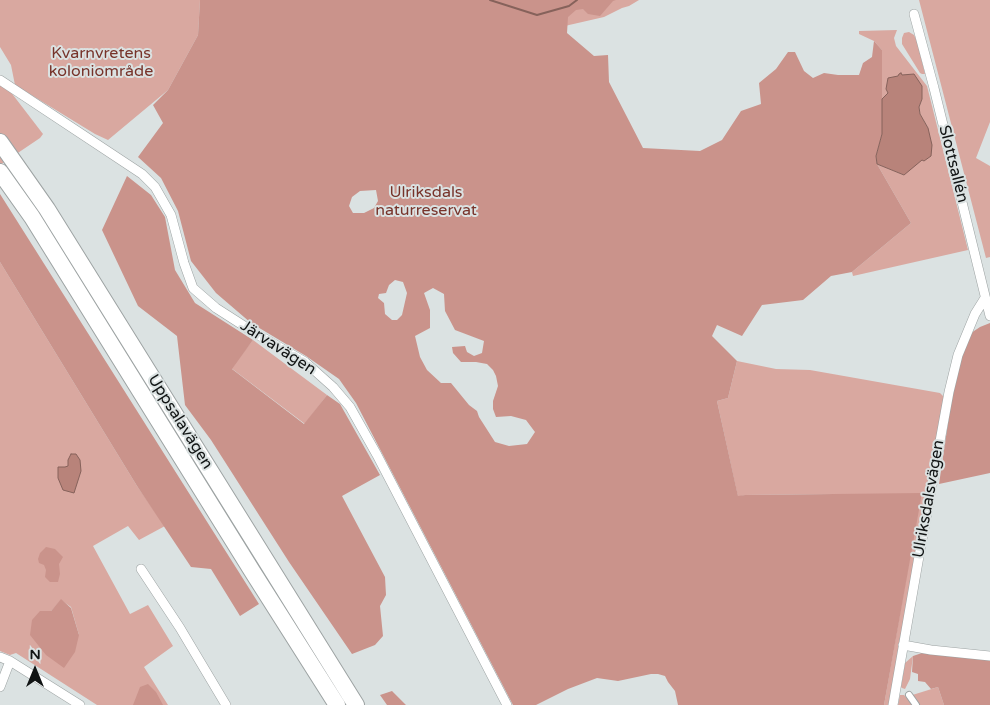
<!DOCTYPE html>
<html>
<head>
<meta charset="utf-8">
<style>
  body { margin:0 }
  #map { position:relative; width:990px; height:705px; overflow:hidden; background:#dbe2e2; font-family:"Varela Round",sans-serif }
  canvas { display:block }
  .north { position:absolute; left:10px; top:645px; width:50px; height:50px; -webkit-text-stroke:4px #dbe2e2; paint-order:stroke; rotate:0deg; font-size:14px; font-weight:700; line-height:20px; text-align:center; color:#111414 }
  .north::after { content:''; display:block; margin:auto; width:18px; height:22px; background:#111414; clip-path:polygon(50% 0,100% 100%,50% 72%,0 100%) }
</style>
</head>
<body>
<div id="map">
<canvas width="990" height="705"></canvas>
<div class="north">N</div>
</div>
<script>
const context = document.querySelector('canvas').getContext('2d');
context.lineJoin = 'round';
function paint(path, color) {
  context.fillStyle = color;
  context.fill(path, 'evenodd');
}
function shape(rows) {
  const path = new Path2D();
  for (const r of rows) {
    path.moveTo(r[0], r[1]);
    for (let i = 2; i < r.length; i += 2) path.lineTo(r[i], r[i + 1]);
  }
  return path;
}
function stroke(path, color, width, dash) {
  context.strokeStyle = color;
  context.lineWidth = width;
  context.lineCap = dash ? 'butt' : 'round';
  context.setLineDash(dash || []);
  context.stroke(path);
}
function label(font, color, halo, rows, align = 'center') {
  context.font = font + ' "Varela Round",sans-serif';
  context.lineWidth = 4;
  context.setLineDash([]);
  context.textBaseline = 'middle';
  context.strokeStyle = halo;
  context.fillStyle = color;
  for (const [text, x, y, turn = 0] of rows) {
    context.save();
    context.translate(x, y);
    context.rotate((+turn || 0) * Math.PI / 180);
    context.textAlign = isNaN(turn) ? turn : align;
    if (halo) context.strokeText(text, 0, 0);
    context.fillText(text, 0, 0);
    context.restore();
  }
}
paint(shape([
  [0,0,200,0,198,35,168,90,108,140,95,134,15,85,11,65,0,47],
  [450,0,639,0,629,6,622,8,604,17,556,28],
  [919,0,990,0,990,122,976,158,990,166,990,257,986,258],
  [897,30,894,38,896,46,927,86,968,250,853,276,852,272,911,223,877,164,904,175,928,128,920,114,919,107,922,99,902,75,898,76,888,93,882,99,882,50,874,41,859,34,859,31],
  [909,32,914,35,917,41,925,74,922,74,920,73,902,44,902,38,904,33],
  [0,78,43,134,40,138,0,165],
  [0,262,137,486,165,526,139,540,128,526,93,546,130,614,148,605,173,646,144,667,168,705,97,705,16,653,10,655,0,651],
  [61,600,71,607,79,635,40,611,51,611],
  [253,340,327,395,305,424,231,368],
  [737,361,776,369,810,370,940,393,944,397,889,705,884,705,910,556,831,494,745,495,738,497,717,401,728,398],
  [913,656,910,679,905,689,902,688,901,687,905,663],
  [938,687,944,705,898,705,900,695,904,695,906,697]
]), '#d9a8a0');
paint(shape([
  [200,0,616,0,613,1,600,16,588,14,583,9,576,10,568,17,567,33,594,56,608,55,609,82,643,148,700,151,722,140,741,111,761,104,759,83,776,69,788,52,795,52,804,71,813,78,824,73,838,75,859,75,863,63,872,57,874,41,882,50,882,134,876,156,877,164,911,223,852,272,831,276,803,300,762,305,742,336,717,325,712,336,737,361,728,398,717,401,738,496,745,495,922,493,884,705,678,705,675,691,668,682,665,676,658,674,651,674,618,681,597,678,568,689,536,705,513,705,356,403,339,379,306,356,251,323,216,293,191,261,178,211,161,178,138,157,163,123,153,105,168,90,198,35],
  [376,190,378,201,374,208,364,213,353,213,349,206,352,197,360,191],
  [395,280,403,282,407,293,402,315,397,320,392,320,385,314,384,303,378,298,379,294,386,293,389,285],
  [433,288,444,294,445,311,455,330,484,341,482,353,474,356,467,352,465,346,452,347,453,353,461,362,476,362,487,364,493,370,496,376,498,386,493,401,493,409,496,417,511,416,526,420,535,432,527,444,509,446,495,442,479,417,477,411,469,405,451,383,441,383,427,370,420,357,415,336,430,328,430,310,424,293],
  [127,176,151,195,165,217,175,270,195,303,253,340,232,369,304,424,327,395,340,404,380,475,342,496,385,577,386,595,380,606,383,636,375,645,352,654,289,562,211,440,185,405,177,336,138,306,102,230],
  [0,194,259,604,240,616,211,569,191,567,137,486,0,262],
  [990,323,990,473,939,484,952,396,961,355,971,333,980,327],
  [46,547,55,549,63,557,59,564,60,574,58,582,50,582,45,577,46,570,44,565,39,563,38,559,40,553],
  [61,599,71,608,79,635,75,652,64,668,46,655,30,635,32,620,40,611,51,611],
  [922,653,990,659,990,705,944,705,938,687,931,689,925,682,918,681,918,674,912,672,913,656],
  [148,684,156,692,163,705,133,705,140,687],
  [392,691,406,705,387,705,380,695]
]), '#ca938b');
const water = shape([
  [901,73,902,75,914,74,922,86,922,99,919,107,920,114,928,128,932,145,931,156,924,161,922,160,904,175,877,164,876,156,882,134,882,99,888,93,886,89,888,78,898,76,899,74,901,73],
  [71,454,76,454,80,460,81,471,74,493,63,490,58,478,58,467,65,467,68,466,68,460,71,454]
]);
paint(water, '#b8837a');
stroke(water, '#86625b', 1);
stroke(shape([
  [490,0,537,15,569,6,577,0]
]), '#86625b', 2);
const pedestrian = shape([
  [909,695,916,705]
]);
const minor = shape([
  [914,14,934,88,990,316],
  [0,80,142,174,155,187,171,215,184,263,193,288,216,308,255,333,305,362,333,387,350,407,377,455,507,705],
  [141,569,180,628,226,705],
  [903,645,931,650,990,656],
  [0,657,10,661,80,705],
  [0,687,10,661],
  [893,705,918,562,949,392,958,355,975,314,985,298]
]);
const motorway = shape([
  [0,142,47,209,356,705],
  [0,172,32,217,252,571,337,705]
]);
stroke(pedestrian, '#9da3a3', 8);
stroke(minor, '#9da3a3', 10);
stroke(motorway, '#9da3a3', 18);
stroke(pedestrian, '#fff', 6);
stroke(minor, '#fff', 9);
stroke(motorway, '#fff', 16);
label('16px', '#77332a', '#dbe2e2', [
  ["Kvarnvretens",101,54],
  ["koloniområde",101,72],
  ["Ulriksdals",426,193],
  ["naturreservat",426,211]
]);
label('16px', '#111414', '#dbe2e2', [
  ["Slottsallén",953,164,76],
  ["Järvavägen",278,348,33],
  ["Uppsalavägen",180,422,58],
  ["Ulriksdalsvägen",929,499,-80]
]);
</script>
</body>
</html>
